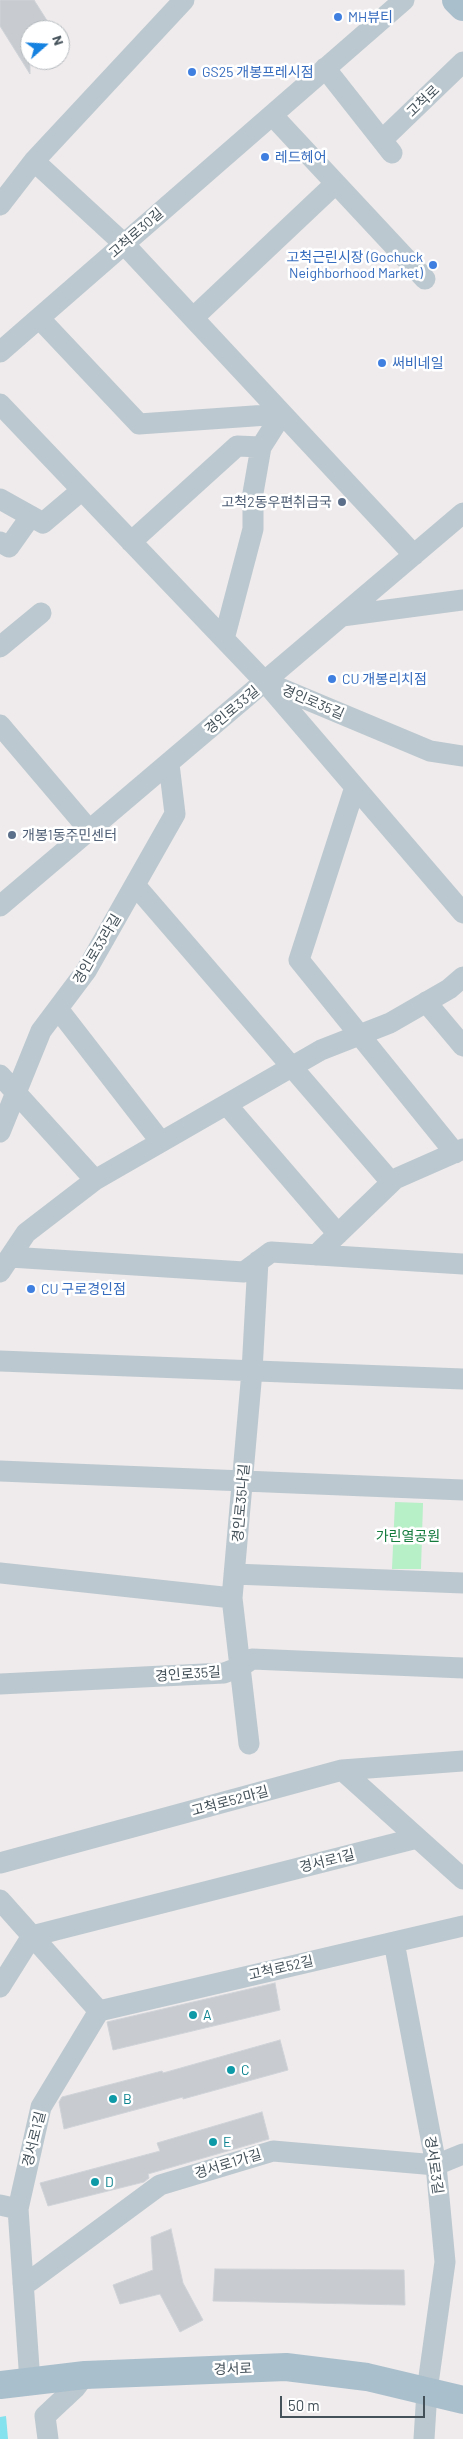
<!DOCTYPE html>
<html>
<head>
<meta charset="utf-8">
<style>
  body { margin:0 }
  #map { position:relative; width:463px; height:2439px; overflow:hidden; background:#efebec; font-family:Barlow,sans-serif }
  canvas { display:block }
  .north { position:absolute; left:20px; top:20px; width:50px; height:50px; box-sizing:border-box; background:#fff; border:1px solid #b4b9bd; border-radius:50%; rotate:71deg; font-size:14px; font-weight:700; line-height:20px; text-align:center; color:#445159 }
  .north::after { content:''; display:block; margin:auto; width:18px; height:22px; background:#1581e0; clip-path:polygon(50% 0,100% 100%,50% 72%,0 100%) }
  .scale { position:absolute; left:280px; top:2396px; width:145px; height:22px; box-sizing:border-box; border:2px solid #445159; border-top:0; padding-left:6px; font-size:15px; line-height:18px; white-space:nowrap; color:#445159; -webkit-text-stroke:4px #fff; paint-order:stroke }
</style>
</head>
<body>
<div id="map">
<canvas width="463" height="2439"></canvas>
<div class="north">N</div>
<div class="scale">50 m</div>
</div>
<script>
const context = document.querySelector('canvas').getContext('2d');
context.lineJoin = 'round';
function paint(path, color) {
  context.fillStyle = color;
  context.fill(path, 'evenodd');
}
function shape(rows) {
  const path = new Path2D();
  for (const r of rows) {
    path.moveTo(r[0], r[1]);
    for (let i = 2; i < r.length; i += 2) path.lineTo(r[i], r[i + 1]);
  }
  return path;
}
function stroke(path, color, width, dash) {
  context.strokeStyle = color;
  context.lineWidth = width;
  context.lineCap = dash ? 'butt' : 'round';
  context.setLineDash(dash || []);
  context.stroke(path);
}
function label(font, color, halo, rows, align = 'center') {
  context.font = font + ' Barlow,"Noto Sans KR",sans-serif';
  context.lineWidth = 5;
  context.setLineDash([]);
  context.textBaseline = 'middle';
  context.strokeStyle = halo;
  context.fillStyle = color;
  for (const [text, x, y, turn = 0] of rows) {
    context.save();
    context.translate(x, y);
    context.rotate((+turn || 0) * Math.PI / 180);
    context.textAlign = isNaN(turn) ? turn : align;
    if (halo) context.strokeText(text, 0, 0);
    context.fillText(text, 0, 0);
    context.restore();
  }
}
paint(shape([
  [395,1502,423,1503,421,1569,392,1569]
]), '#b7efc7');
paint(shape([
  [6,2416,8,2439,0,2439,0,2417]
]), '#83e2ed');
const building = shape([
  [0,0,34,0,53,30,30,30,30,74,0,26,0,0],
  [275,1983,280,2010,113,2050,107,2022,275,1983],
  [280,2040,288,2070,183,2099,183,2097,64,2129,59,2102,62,2097,162,2071,163,2073,280,2040],
  [262,2112,269,2139,148,2174,149,2178,144,2182,48,2206,40,2183,160,2151,157,2143,262,2112],
  [171,2229,183,2283,203,2320,180,2332,160,2294,120,2304,113,2285,153,2270,151,2237,171,2229],
  [215,2269,404,2270,405,2305,213,2301,215,2269]
]);
paint(building, '#c8ccd1');
stroke(building, '#cfd3d8', 1);
stroke(shape([
  [325,68,392,153],
  [272,115,425,279],
  [382,140,463,62],
  [34,161,124,244,414,555],
  [0,205,34,161,184,0],
  [39,318,139,424,282,414],
  [193,318,335,184],
  [0,352,404,0],
  [0,404,265,682,463,913],
  [0,499,43,523,82,490],
  [0,542,9,547,31,516],
  [131,542,237,446,261,447,282,414],
  [342,616,463,600],
  [224,639,253,529,253,493,261,447],
  [0,647,41,613],
  [270,684,430,751,463,756],
  [0,725,90,831],
  [355,787,299,960,455,1153],
  [135,885,391,1182],
  [0,906,463,513],
  [426,1002,463,1046],
  [58,1009,161,1142],
  [0,1075,95,1180],
  [227,1105,338,1234],
  [0,1132,41,1031,86,971,175,814,169,764],
  [316,1255,395,1179,463,1149],
  [10,1257,244,1272,271,1252,463,1264],
  [0,1272,26,1233,95,1180,321,1050,390,1023,449,989,463,977],
  [0,1361,463,1379],
  [0,1471,463,1490],
  [0,1573,232,1598],
  [234,1574,463,1583],
  [0,1684,224,1673,240,1667,252,1659,463,1668],
  [249,1744,232,1598,252,1371,258,1261],
  [342,1770,463,1879],
  [0,1863,342,1770,463,1761],
  [0,1900,99,2011],
  [394,1942,436,2165,445,2262,427,2391,424,2439],
  [0,1987,32,1936,417,1838],
  [99,2011,463,1926],
  [0,2205,18,2209],
  [23,2283,30,2281,160,2185,273,2151,436,2165,463,2154],
  [30,2382,18,2209,41,2107,99,2011],
  [48,2439,45,2416,75,2388,85,2375]
]), '#bcc8cf', 21);
stroke(shape([
  [456,0,463,7],
  [0,2385,85,2375,286,2367,367,2377,463,2400]
]), '#aabfcc', 28);
for (const [x, y, r, color] of [
  [338,17,5,"#3f7fe0"],
  [192,72,5,"#3f7fe0"],
  [265,157,5,"#3f7fe0"],
  [433,265,5,"#3f7fe0"],
  [382,363,5,"#3f7fe0"],
  [342,502,5,"#5c6f8a"],
  [332,679,5,"#3f7fe0"],
  [12,835,5,"#5c6f8a"],
  [31,1289,5,"#3f7fe0"],
  [193,2015,5,"#0f9aa8"],
  [231,2070,5,"#0f9aa8"],
  [113,2099,5,"#0f9aa8"],
  [213,2142,5,"#0f9aa8"],
  [95,2182,5,"#0f9aa8"]
]) {
  const dot = new Path2D();
  dot.arc(x, y, r, 0, 2 * Math.PI);
  context.fillStyle = color;
  context.fill(dot);
  stroke(dot, '#fff', 2);
}
label('14px', '#366cbe', '#fff', [
  ["MH뷰티",348,17],
  ["GS25 개봉프레시점",202,72],
  ["레드헤어",275,157],
  ["고척근린시장 (Gochuck",423,257,"right"],
  ["Neighborhood Market)",423,273,"right"],
  ["써비네일",392,363],
  ["CU 개봉리치점",342,679],
  ["CU 구로경인점",41,1289]
], 'left');
label('14px', '#445159', '#fff', [
  ["고척로",423,101,-44],
  ["고척로30길",136,233,-41],
  ["경인로35길",313,702,23],
  ["경인로33길",232,710,-40],
  ["경인로33라길",97,949,-59],
  ["경인로35나길",241,1503,-85],
  ["경인로35길",188,1674,-4],
  ["고척로52마길",230,1801,-15],
  ["경서로1길",327,1861,-14],
  ["고척로52길",281,1968,-13],
  ["경서로1길",34,2139,-76],
  ["경서로1가길",228,2164,-17],
  ["경서로3길",434,2165,82],
  ["경서로",233,2369,-2]
]);
label('14px', '#4e5e75', '#fff', [
  ["고척2동우편취급국",332,502],
  ["개봉1동주민센터",22,835,"left"]
], 'right');
label('14px', '#147b3d', '#fff', [
  ["가린열공원",408,1536]
]);
label('14px', '#0d838f', '#fff', [
  ["A",203,2015],
  ["C",241,2070],
  ["B",123,2099],
  ["E",223,2142],
  ["D",105,2182]
], 'left');
</script>
</body>
</html>
